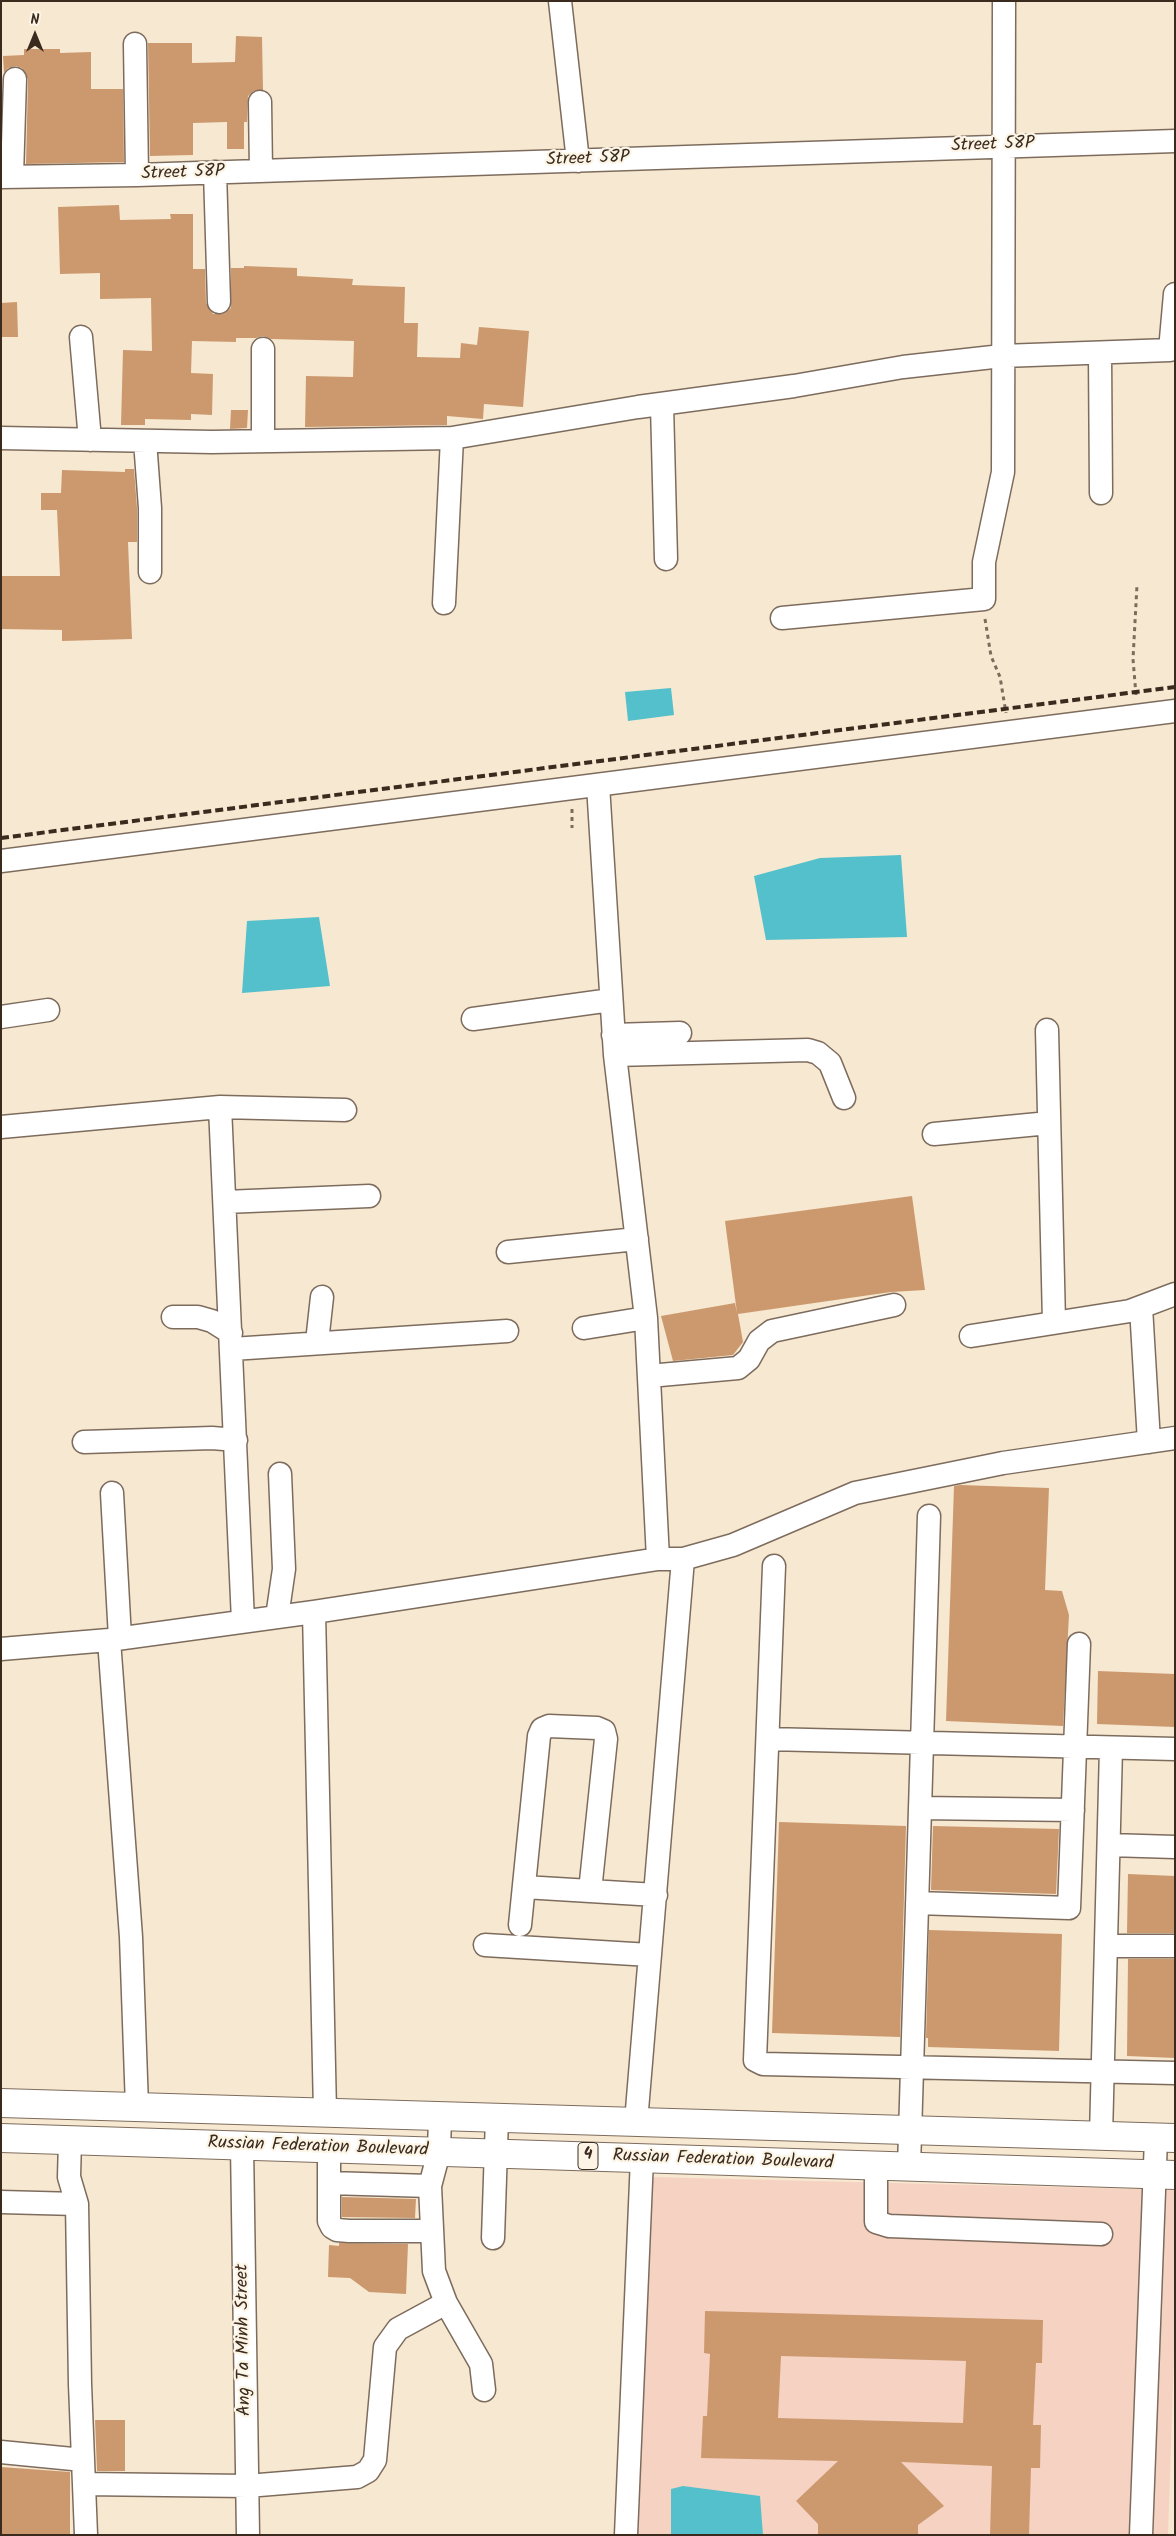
<!DOCTYPE html>
<html>
<head>
<meta charset="utf-8">
<style>
  body { margin:0 }
  #map { position:relative; width:1176px; height:2536px; overflow:hidden; background:#f7e8d1; font-family:Kalam,sans-serif }
  canvas { display:block }
  .frame { position:absolute; inset:0; border:2px solid #3b2a1e; pointer-events:none }
  .north { position:absolute; left:10px; top:10px; width:50px; height:50px; -webkit-text-stroke:4px #fcf5e5; paint-order:stroke; rotate:0deg; font-size:14px; font-weight:700; line-height:20px; text-align:center; color:#3b2a1e }
  .north::after { content:''; display:block; margin:auto; width:18px; height:22px; background:#3b2a1e; clip-path:polygon(50% 0,100% 100%,50% 72%,0 100%) }
</style>
</head>
<body>
<div id="map">
<canvas width="1176" height="2536"></canvas>
<div class="frame"></div>
<div class="north">N</div>
</div>
<script>
const context = document.querySelector('canvas').getContext('2d');
context.lineJoin = 'round';
function paint(path, color) {
  context.fillStyle = color;
  context.fill(path, 'evenodd');
}
function shape(rows) {
  const path = new Path2D();
  for (const r of rows) {
    path.moveTo(r[0], r[1]);
    for (let i = 2; i < r.length; i += 2) path.lineTo(r[i], r[i + 1]);
  }
  return path;
}
function stroke(path, color, width, dash) {
  context.strokeStyle = color;
  context.lineWidth = width;
  context.lineCap = dash ? 'butt' : 'round';
  context.setLineDash(dash || []);
  context.stroke(path);
}
function label(font, color, halo, rows, align = 'center') {
  context.font = font + ' Kalam,sans-serif';
  context.lineWidth = 4.5;
  context.setLineDash([]);
  context.textBaseline = 'middle';
  context.strokeStyle = halo;
  context.fillStyle = color;
  for (const [text, x, y, turn = 0] of rows) {
    context.save();
    context.translate(x, y);
    context.rotate((+turn || 0) * Math.PI / 180);
    context.textAlign = isNaN(turn) ? turn : align;
    if (halo) context.strokeText(text, 0, 0);
    context.fillText(text, 0, 0);
    context.restore();
  }
}
paint(shape([
  [651,2177,1175,2190,1175,2325,1168,2535,633,2535]
]), '#f6d2c3');
paint(shape([
  [671,688,674,715,628,721,625,692],
  [901,855,907,937,766,940,754,876,820,858],
  [319,917,330,986,242,993,247,921],
  [683,2486,760,2496,763,2535,671,2535,671,2489]
]), '#54c0cc');
paint(shape([
  [236,36,262,37,263,90,254,91,248,96,247,122,244,122,244,149,227,149,227,122,193,123,193,155,150,156,148,43,192,43,192,63,235,62],
  [24,49,60,49,60,53,91,52,91,89,123,89,124,162,26,164,28,79,22,68,16,66,8,68,4,73,3,56,24,55],
  [119,205,120,220,171,219,170,214,193,214,193,269,205,269,206,303,213,314,225,313,231,308,231,268,244,268,244,266,297,268,297,276,353,279,352,285,405,287,404,323,418,323,417,357,460,358,461,343,477,345,479,327,529,331,523,407,484,404,483,419,447,416,447,425,305,427,306,376,353,377,354,341,271,339,263,336,256,338,236,338,236,342,192,341,191,373,213,374,212,415,191,414,191,420,145,419,145,425,121,425,123,350,152,351,151,298,100,299,100,273,60,274,58,207],
  [17,302,18,337,1,337,1,303],
  [231,410,248,410,247,428,230,429],
  [125,469,134,469,137,508,137,542,128,542,132,639,62,641,62,630,1,629,1,576,60,576,57,510,41,510,41,493,61,493,62,470,125,472],
  [912,1196,925,1290,891,1292,738,1314,743,1342,733,1355,673,1361,661,1316,735,1303,737,1313,725,1221],
  [960,1485,1049,1488,1045,1590,1062,1591,1069,1615,1063,1726,946,1721,954,1486],
  [1098,1671,1175,1674,1175,1727,1097,1724],
  [779,1822,906,1826,900,2037,772,2033],
  [933,1826,1059,1829,1056,1894,931,1890],
  [1128,1874,1175,1876,1175,1933,1127,1933],
  [929,1930,1062,1934,1059,2051,928,2047,928,2038,926,2038],
  [1128,1959,1175,1959,1175,2058,1127,2056],
  [342,2197,416,2199,415,2218,342,2217],
  [339,2243,408,2244,406,2294,369,2292,350,2278,328,2277,329,2245,339,2246],
  [705,2311,1043,2320,1042,2363,1036,2363,1033,2425,1041,2425,1040,2468,1031,2468,1029,2535,990,2535,992,2466,901,2462,944,2506,918,2525,918,2535,818,2535,818,2524,796,2501,838,2461,701,2458,703,2416,707,2416,710,2354,704,2353],
  [781,2356,966,2361,963,2423,778,2418],
  [95,2420,125,2420,125,2471,97,2471],
  [1,2467,70,2472,70,2535,1,2535]
]), '#cc996e');
const minor = shape([
  [560,1,578,161],
  [135,44,137,175],
  [260,102,261,171],
  [215,172,219,302],
  [12,176,15,79],
  [1,177,137,175,1175,141],
  [81,337,90,440],
  [1100,354,1101,493],
  [662,405,666,559],
  [1,438,212,442,452,438,638,407,794,386,903,367,1002,356,1170,350,1175,294],
  [145,441,150,508,150,572],
  [263,441,263,349],
  [444,603,452,438],
  [782,618,984,599,984,562,1003,472,1004,1],
  [598,785,615,1055,646,1318,658,1559],
  [1,861,1175,711],
  [1,1017,48,1010],
  [473,1019,611,1000],
  [1047,1030,1054,1322],
  [613,1035,680,1033],
  [615,1055,808,1050,818,1053,830,1063,844,1098],
  [220,1107,345,1110],
  [1,1127,220,1107,243,1621],
  [934,1134,1049,1123],
  [225,1202,369,1196],
  [508,1252,637,1239],
  [1141,1307,1149,1442],
  [173,1317,198,1317,212,1321,231,1333],
  [584,1328,646,1318],
  [971,1336,1130,1311,1175,1294],
  [317,1342,322,1297],
  [232,1349,507,1331],
  [649,1376,738,1368,749,1359,759,1341,772,1331,894,1305],
  [84,1442,212,1438,236,1440],
  [112,1493,120,1638],
  [774,1566,755,2060,763,2064,1175,2073],
  [314,1612,325,2112],
  [277,1617,284,1569,280,1474],
  [109,1640,131,1937,137,2107],
  [1,1649,109,1640,314,1612,658,1559,683,1559,733,1545,855,1493,1003,1463,1175,1438],
  [768,1739,1175,1749],
  [920,1808,1073,1810],
  [1109,1845,1175,1847],
  [524,1887,656,1895],
  [917,1903,1069,1908,1079,1644],
  [520,1925,539,1736,542,1729,549,1726,597,1728,604,1731,606,1739,590,1891],
  [485,1945,650,1955],
  [1106,1946,1175,1946],
  [440,2116,439,2152,430,2186,434,2271,446,2303,481,2364,484,2390],
  [636,2122,683,1559],
  [1101,2136,1111,1748],
  [70,2140,69,2177,77,2204,80,2384,86,2535],
  [242,2145,248,2535],
  [329,2148,329,2221,332,2227,337,2230,349,2231,430,2231],
  [876,2166,876,2222,889,2226,1101,2234],
  [909,2167,929,1516],
  [329,2183,430,2186],
  [1,2202,77,2204],
  [493,2238,497,2118],
  [1,2452,83,2460],
  [84,2484,247,2486,357,2477,368,2471,375,2460,385,2347,398,2329,446,2303],
  [626,2535,642,2158],
  [1141,2535,1156,2138]
]);
const highway = shape([
  [1,2103,1175,2138],
  [1,2138,1175,2175]
]);
stroke(minor, '#7d6c5d', 25);
stroke(highway, '#7d6c5d', 30);
stroke(shape([
  [985,619,991,656,1000,677,1006,713],
  [1136,695,1133,659,1137,585],
  [572,809,572,828]
]), '#7d6c5d', 3, [4, 4]);
stroke(minor, '#fff', 22);
stroke(highway, '#fff', 28);
stroke(shape([
  [1,838,1175,687]
]), '#3b2a1e', 4, [8, 4]);
for (const [x, y, w] of [
  [588,2156,20]
]) {
  const box = new Path2D();
  box.roundRect(x - w / 2, y - 13.5, w, 27, 4);
  context.fillStyle = '#fcf5e5';
  context.fill(box);
  stroke(box, '#3b2a1e', 1);
}
label('bold 16px', '#3b2a1e', null, [
  ["4",588,2156]
]);
label('18px', '#3b2a1e', '#fcf5e5', [
  ["Street 58P",993,146,-2],
  ["Street 58P",588,160,-2],
  ["Street 58P",183,174,-2],
  ["Russian Federation Boulevard",318,2148,2],
  ["Russian Federation Boulevard",723,2161,2],
  ["Ang Ta Minh Street",245,2340,-91]
]);
</script>
</body>
</html>
